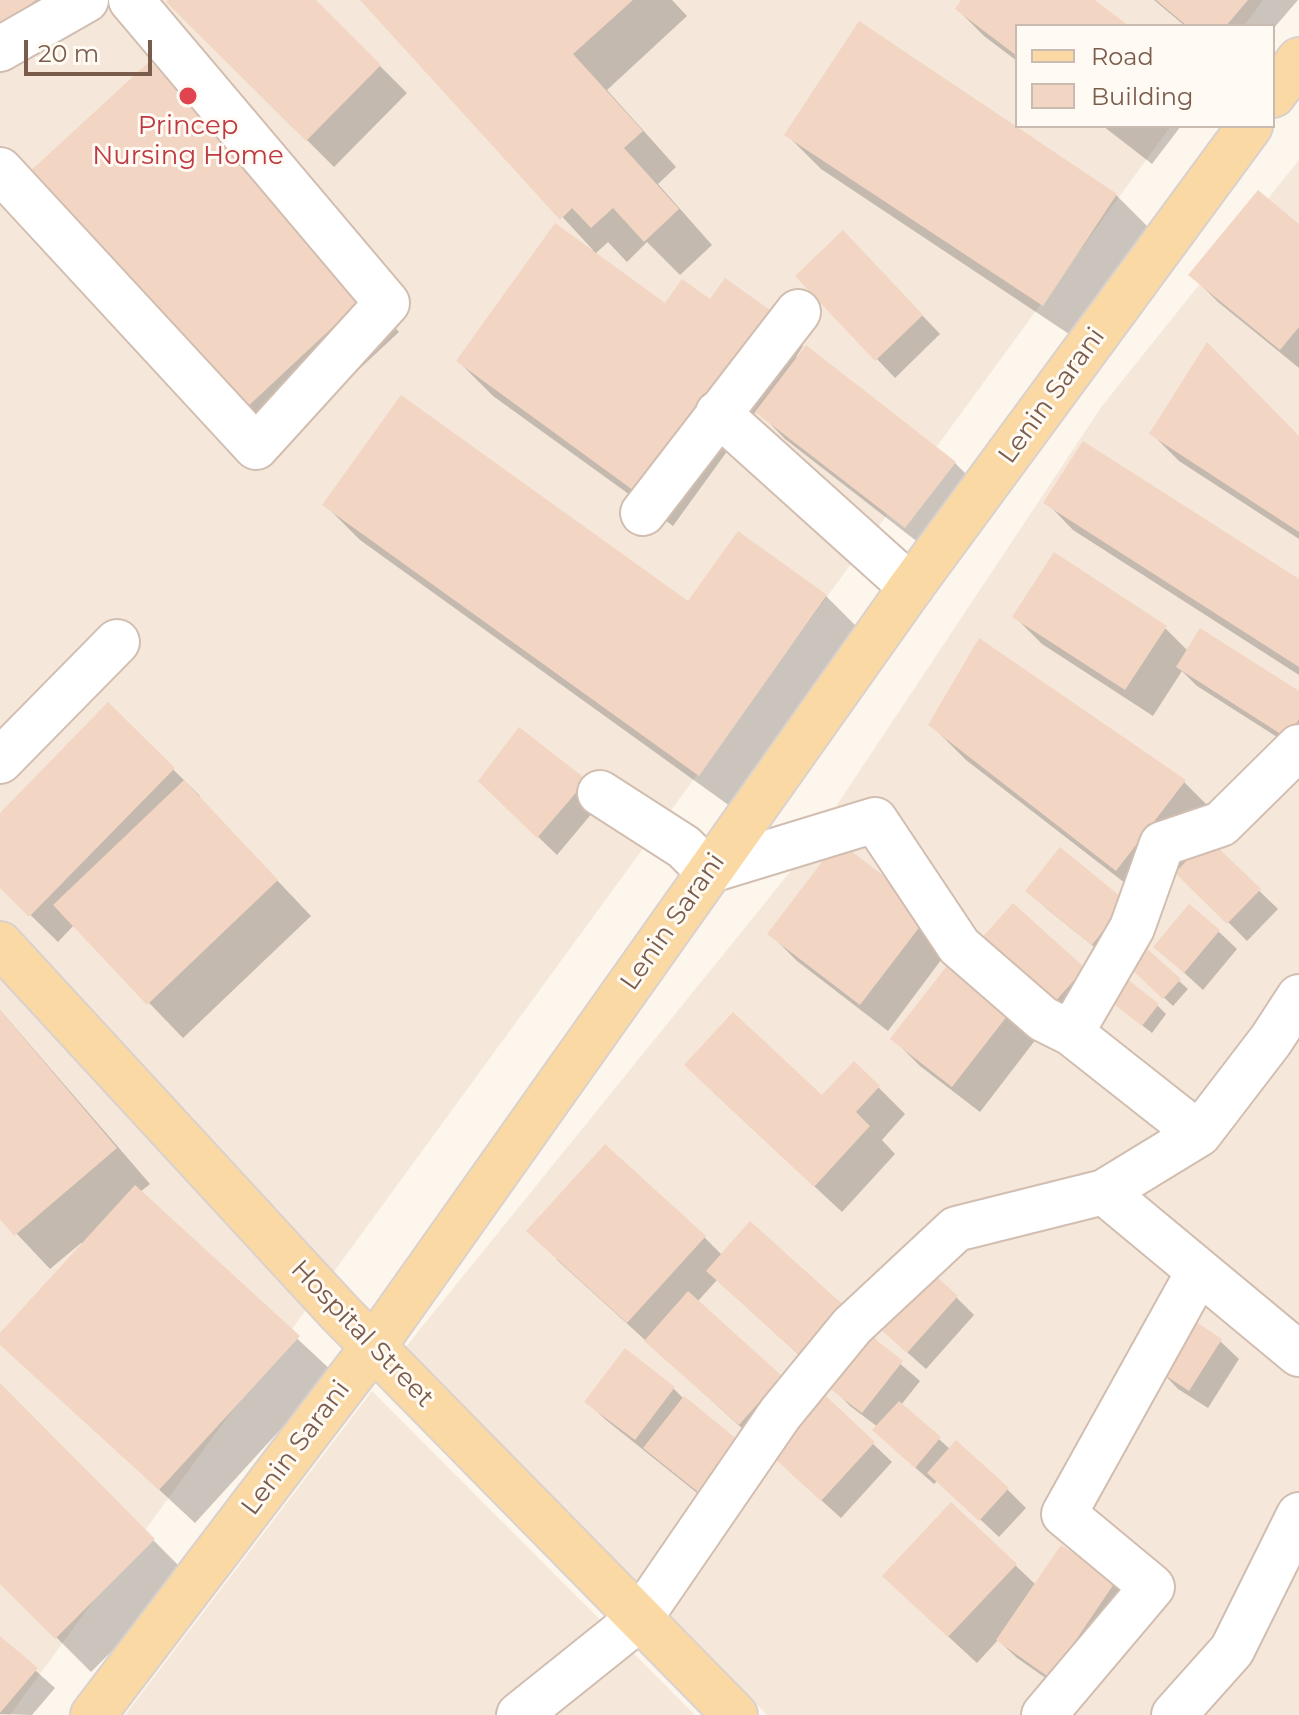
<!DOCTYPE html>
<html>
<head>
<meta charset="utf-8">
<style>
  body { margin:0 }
  #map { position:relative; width:1299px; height:1715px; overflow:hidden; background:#fdf6ec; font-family:Montserrat,sans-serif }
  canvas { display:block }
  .legend { position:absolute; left:1015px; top:24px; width:260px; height:104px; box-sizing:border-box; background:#fffaf3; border:2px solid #cabbb1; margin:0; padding:10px 14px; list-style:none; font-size:24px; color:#7a5c4d }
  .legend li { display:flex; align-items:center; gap:16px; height:40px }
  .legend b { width:40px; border:2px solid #cabbb1 }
  .scale { position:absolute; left:24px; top:40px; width:128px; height:36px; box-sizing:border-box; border:4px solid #7a5c4d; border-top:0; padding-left:10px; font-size:24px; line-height:28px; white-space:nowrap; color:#7a5c4d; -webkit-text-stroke:6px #fffaf3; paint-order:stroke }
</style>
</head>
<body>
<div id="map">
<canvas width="1299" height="1715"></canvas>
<ul class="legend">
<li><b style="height:10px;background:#fbd9a5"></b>Road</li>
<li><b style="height:22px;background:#f3d5c3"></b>Building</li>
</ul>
<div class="scale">20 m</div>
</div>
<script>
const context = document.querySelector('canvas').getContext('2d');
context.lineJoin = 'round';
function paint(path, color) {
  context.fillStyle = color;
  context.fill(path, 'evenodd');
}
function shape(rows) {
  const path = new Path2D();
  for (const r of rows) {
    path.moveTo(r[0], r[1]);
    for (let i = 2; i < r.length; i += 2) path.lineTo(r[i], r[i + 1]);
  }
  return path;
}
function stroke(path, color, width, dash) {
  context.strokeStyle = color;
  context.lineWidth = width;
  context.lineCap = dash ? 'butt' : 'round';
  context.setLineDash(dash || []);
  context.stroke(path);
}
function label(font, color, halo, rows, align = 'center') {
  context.font = font + ' Montserrat,sans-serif';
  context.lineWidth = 6;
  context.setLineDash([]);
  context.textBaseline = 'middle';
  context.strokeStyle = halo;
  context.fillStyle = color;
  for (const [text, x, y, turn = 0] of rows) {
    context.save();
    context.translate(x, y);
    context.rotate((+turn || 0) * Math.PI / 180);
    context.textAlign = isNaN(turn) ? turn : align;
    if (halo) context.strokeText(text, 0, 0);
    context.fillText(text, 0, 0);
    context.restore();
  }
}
paint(shape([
  [0,0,1263,0,1244,26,1017,26,1017,126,1171,126,10,1715,0,1715],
  [1299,160,1299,1715,767,1715,404,1349,803,856,1102,406],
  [372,1391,695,1715,125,1715]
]), '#f5e8da');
paint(shape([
  [0,0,43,0,63,28,0,72],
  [171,0,314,0,407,93,334,167,169,2],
  [362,0,672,0,687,16,607,90,676,167,658,184,712,245,680,275,647,242,627,262,608,242,595,254,666,306,710,302,768,311,803,346,796,357,955,463,982,490,933,554,785,439,757,410,673,526,493,396,458,361,593,250],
  [964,0,1091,0,1125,26,1017,26,1017,61,984,36,957,9],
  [1154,0,1298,0,1273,29,1273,26,1185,26],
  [859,24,1116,195,1151,230,1078,340,821,169,786,134],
  [184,98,399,332,279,444,244,409],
  [1103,126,1181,126,1152,164],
  [1299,226,1299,368,1218,302,1191,275],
  [861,251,940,334,895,378,798,276],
  [1152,434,1299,438,1299,539,1179,461],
  [1046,502,1299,582,1299,675,1073,530],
  [325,505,688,604,739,534,826,596,861,631,734,809,360,540],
  [1014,616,1165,628,1188,651,1299,694,1299,751,1197,686,1182,671,1153,716,1042,644],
  [108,705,200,796,199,798,311,916,183,1038,74,925,58,942,0,885,0,816],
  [931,725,1184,782,1219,817,1186,860,1188,862,1208,841,1278,909,1247,941,1177,871,1152,904,966,760],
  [520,729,604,799,557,855,480,781],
  [838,844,956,940,888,1031,797,961,770,934],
  [1028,891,1125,903,1112,961,1047,909],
  [1218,931,1237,949,1203,990,1156,947],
  [957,957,1043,1030,980,1112,920,1066,893,1039],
  [993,967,1084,969,1064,1031],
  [1140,975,1179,981,1188,989,1173,1006],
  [1115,1004,1158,1006,1166,1014,1152,1033],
  [0,1010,150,1184,140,1192,333,1372,195,1523,0,1342,0,1336,83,1245,81,1243,50,1269,0,1216],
  [878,1087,905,1114,882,1140,895,1154,842,1212,713,1092,822,1098],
  [704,1237,722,1255,849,1313,876,1340,874,1341,920,1381,901,1405,951,1450,1007,1489,1026,1508,999,1537,938,1480,934,1484,894,1449,878,1427,850,1406,832,1387,833,1386,717,1280,697,1302,808,1404,767,1451,556,1259],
  [956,1297,974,1315,926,1369,899,1345],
  [1220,1341,1239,1359,1208,1408,1178,1389,1160,1370],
  [0,1386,188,1575,91,1672,0,1581],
  [673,1388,686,1401,727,1517,606,1420,587,1402],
  [826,1399,892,1462,841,1518,792,1474],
  [1015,1565,1036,1585,1114,1583,1133,1601,1070,1695,1017,1658,998,1640,977,1663,912,1603],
  [0,1639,55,1688,32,1715,0,1714]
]), '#0003');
paint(shape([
  [0,0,36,0,0,26],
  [168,0,316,0,381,65,306,141,166,2],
  [360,0,633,0,573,54,643,131,624,148,679,209,644,242,613,208,591,228,572,208,560,220],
  [961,0,1095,0,1129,26,1017,26,1017,56,955,9],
  [1156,0,1248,0,1226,26,1187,26],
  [859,21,1117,194,1043,306,784,135],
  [150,61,366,296,243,411,26,175],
  [1258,190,1299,224,1299,327,1280,350,1188,275],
  [555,223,665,303,682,279,710,299,725,278,770,310,637,493,456,361],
  [843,230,923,315,875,361,795,276],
  [1207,342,1299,436,1299,532,1149,434],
  [806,345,956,462,905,528,755,412],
  [401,395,688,601,738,531,827,595,699,776,322,505],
  [1083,441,1299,579,1299,667,1043,503],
  [1054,552,1167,626,1125,690,1012,617],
  [1200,628,1299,691,1299,719,1287,738,1176,667],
  [979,638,1186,780,1116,871,928,725],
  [108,702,175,768,29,917,0,888,0,813],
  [519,727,587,780,537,838,478,781],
  [184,780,278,880,147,1005,53,905],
  [1208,838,1261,889,1227,924,1175,873],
  [838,841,931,912,860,1005,767,934],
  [1060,847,1126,901,1092,945,1025,891],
  [1013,903,1085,968,1044,1014,972,949],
  [1189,904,1220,930,1184,973,1153,947],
  [1145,947,1181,979,1163,999,1128,966],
  [956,954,1018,1002,952,1087,890,1039],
  [1121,974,1159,1004,1142,1026,1104,996],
  [0,1010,117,1148,14,1236,0,1219],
  [733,1012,822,1095,854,1061,880,1086,856,1112,870,1126,814,1187,684,1065],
  [605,1144,706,1236,627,1323,526,1231],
  [135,1185,300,1336,159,1490,0,1345,0,1333],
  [750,1221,850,1311,806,1361,706,1271],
  [929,1270,958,1296,907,1353,878,1327],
  [688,1291,782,1376,739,1425,644,1341],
  [1190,1318,1222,1339,1189,1391,1157,1370],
  [870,1335,903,1361,862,1413,829,1388],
  [625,1348,675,1387,635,1440,584,1402],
  [0,1383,155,1539,55,1639,0,1584],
  [684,1396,749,1449,708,1500,643,1448],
  [826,1396,875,1442,821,1501,771,1455],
  [899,1401,941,1437,915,1468,872,1430],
  [956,1440,1009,1488,979,1521,927,1473],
  [951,1502,1017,1564,948,1637,882,1576],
  [1061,1545,1116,1581,1050,1678,996,1640],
  [0,1636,38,1668,0,1713]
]), '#f3d5c3');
const minor = shape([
  [0,49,86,0],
  [0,170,256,447,387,303,131,0],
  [718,413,911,587],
  [643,513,798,312],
  [0,761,117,642],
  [600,793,684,847,708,871,875,820,959,946,1043,1019,1071,1033,1199,1134],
  [1071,1033,1132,928,1162,844,1221,824,1299,747],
  [1104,1192,1299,1354],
  [519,1715,640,1618,780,1414,852,1326,956,1229,1104,1192,1199,1134,1271,1040,1299,997],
  [1044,1715,1152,1587,1064,1514,1199,1271],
  [1174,1715,1232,1650,1299,1515]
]);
const major = shape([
  [1273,95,1299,60],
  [0,944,339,1312,735,1715],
  [93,1715,373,1347,911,587,1250,126]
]);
stroke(minor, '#d1beb0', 48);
stroke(major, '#dad1cd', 48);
stroke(minor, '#fff', 44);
stroke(major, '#fbd9a5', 44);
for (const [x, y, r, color] of [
  [188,96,10,"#e0444e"]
]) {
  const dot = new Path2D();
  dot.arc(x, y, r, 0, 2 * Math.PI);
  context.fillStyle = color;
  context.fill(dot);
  stroke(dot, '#fffaf3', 3);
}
label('26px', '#be3a42', '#fffaf3', [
  ["Princep",188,126],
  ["Nursing Home",188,156]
]);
label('26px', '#7a5c4d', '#fffaf3', [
  ["Lenin Sarani",1052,396,-54],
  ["Lenin Sarani",673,922,-55],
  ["Hospital Street",362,1334,46],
  ["Lenin Sarani",296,1448,-53]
]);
</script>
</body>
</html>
